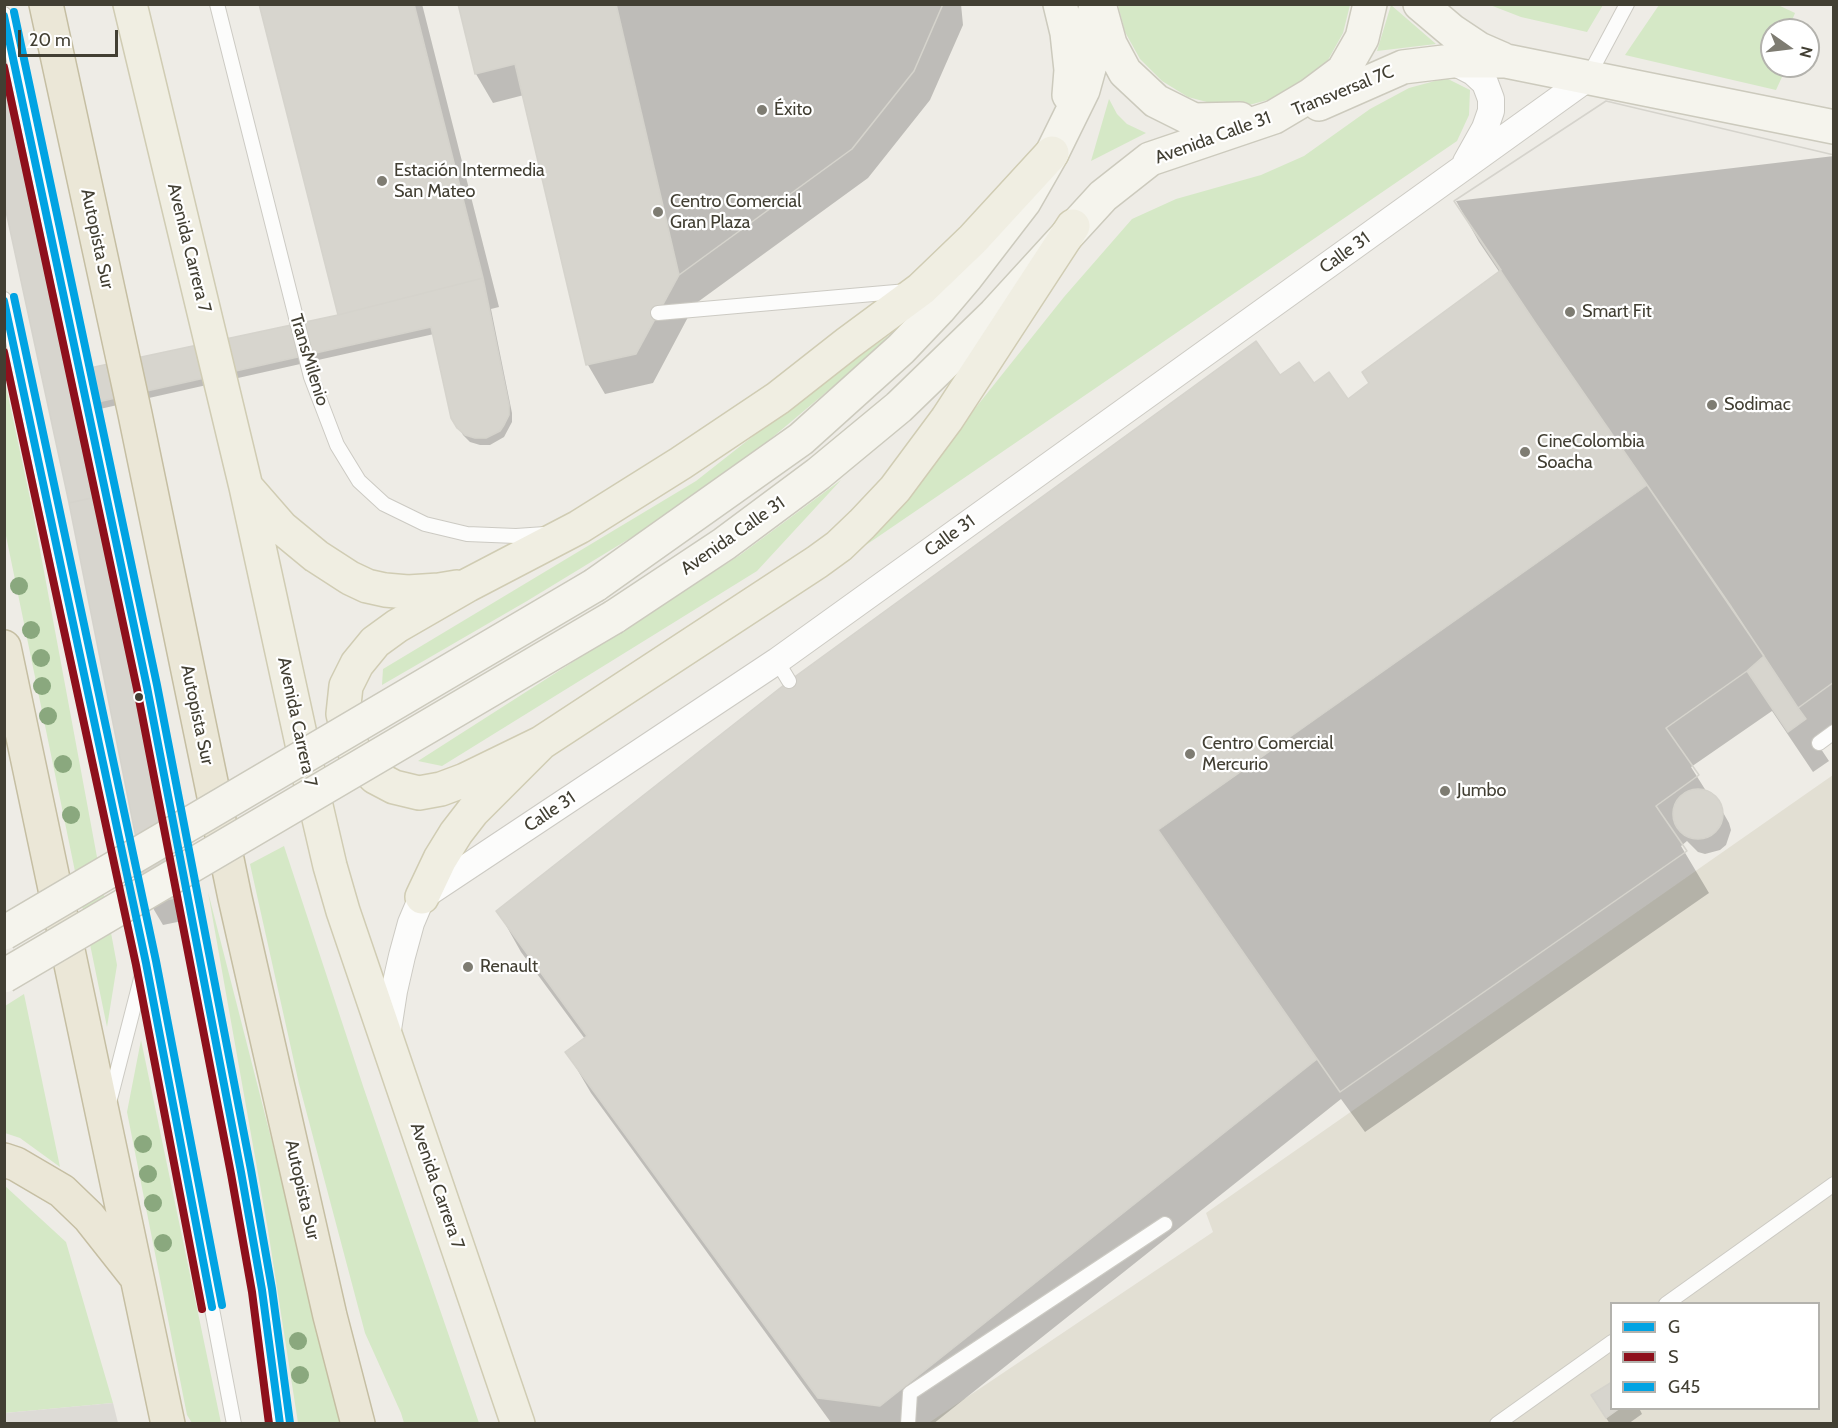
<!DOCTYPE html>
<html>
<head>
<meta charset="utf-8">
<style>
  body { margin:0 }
  #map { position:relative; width:1838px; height:1428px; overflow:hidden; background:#eeece6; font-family:Cabin,sans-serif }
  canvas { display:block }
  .frame { position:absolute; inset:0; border:6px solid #423f33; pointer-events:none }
  .legend { position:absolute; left:1610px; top:1302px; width:210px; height:108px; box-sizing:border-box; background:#fff; border:2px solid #b3b2ad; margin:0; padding:8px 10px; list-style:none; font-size:18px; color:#423f33 }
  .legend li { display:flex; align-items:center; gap:12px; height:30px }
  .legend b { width:30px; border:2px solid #b3b2ad }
  .north { position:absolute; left:1760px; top:18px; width:60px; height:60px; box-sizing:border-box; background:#fff; border:2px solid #b3b2ad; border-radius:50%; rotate:104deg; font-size:16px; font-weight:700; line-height:24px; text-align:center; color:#423f33 }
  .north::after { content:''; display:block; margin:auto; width:21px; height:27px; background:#7e7c72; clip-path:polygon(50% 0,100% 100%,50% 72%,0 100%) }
  .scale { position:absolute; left:18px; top:30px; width:100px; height:27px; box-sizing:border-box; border:3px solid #423f33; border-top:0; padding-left:8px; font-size:18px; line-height:21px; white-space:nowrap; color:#423f33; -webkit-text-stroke:4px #fff; paint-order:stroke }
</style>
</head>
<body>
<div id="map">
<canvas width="1838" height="1428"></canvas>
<div class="frame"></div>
<ul class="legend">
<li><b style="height:8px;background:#01a3e3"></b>G</li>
<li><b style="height:8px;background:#8e101c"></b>S</li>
<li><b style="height:8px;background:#01a3e3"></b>G45</li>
</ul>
<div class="north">N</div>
<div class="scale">20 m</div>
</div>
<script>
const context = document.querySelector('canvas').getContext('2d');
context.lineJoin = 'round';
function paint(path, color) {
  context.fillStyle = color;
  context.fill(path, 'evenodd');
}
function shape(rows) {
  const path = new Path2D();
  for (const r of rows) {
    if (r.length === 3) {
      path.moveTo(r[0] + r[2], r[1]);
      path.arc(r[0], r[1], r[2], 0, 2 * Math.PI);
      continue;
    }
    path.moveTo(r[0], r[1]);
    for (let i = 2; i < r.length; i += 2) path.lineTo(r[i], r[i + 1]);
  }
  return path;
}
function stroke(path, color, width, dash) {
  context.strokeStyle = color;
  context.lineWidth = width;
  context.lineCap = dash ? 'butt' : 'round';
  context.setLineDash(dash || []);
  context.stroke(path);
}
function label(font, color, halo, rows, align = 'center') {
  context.font = font + ' Cabin,sans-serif';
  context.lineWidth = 4.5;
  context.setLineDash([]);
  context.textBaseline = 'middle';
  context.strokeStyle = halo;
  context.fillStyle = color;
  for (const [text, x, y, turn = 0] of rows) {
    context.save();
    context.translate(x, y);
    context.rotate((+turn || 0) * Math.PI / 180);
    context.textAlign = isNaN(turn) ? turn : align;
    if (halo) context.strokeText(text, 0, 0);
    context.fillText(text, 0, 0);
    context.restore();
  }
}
paint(shape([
  [1833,775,1833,1423,927,1424,1213,1232,1206,1213],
  [1612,1304,1818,1304,1818,1408,1612,1408]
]), '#e2dfd3');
paint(shape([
  [1118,5,1350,5,1343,33,1328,60,1306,82,1279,97,1249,105,1218,105,1188,97,1162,81,1140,59,1125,32],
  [1391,5,1436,44,1377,51],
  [1490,5,1603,5,1587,32,1521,17],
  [1659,5,1778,5,1795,13,1788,30,1772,30,1772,66,1787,66,1776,90,1625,55],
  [1446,78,1470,90,1469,115,1457,141,866,545,1064,297,1132,219,1176,199,1261,175,1304,156,1370,109,1409,88],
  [1109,99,1117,114,1127,124,1146,133,1091,161],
  [918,315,711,489,527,601,382,685,383,669,696,481,818,385],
  [4,377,33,512,117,965,107,1027,5,531],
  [841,480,757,571,442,766,418,761,740,555],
  [284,846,364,1089,479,1423,404,1423,401,1413,365,1333,299,1084,250,864],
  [208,892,344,1423,298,1423,268,1230],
  [24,994,60,1167,20,1138,5,1133,5,1006],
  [141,1040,221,1423,192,1423,187,1415,127,1112],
  [4,1185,66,1242,113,1403,5,1413]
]), '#d5e8c6');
paint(shape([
  [113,1403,118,1423,5,1423,5,1413]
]), '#dddbd6');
paint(shape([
  [261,4,422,4,499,307,491,309,512,413,512,422,504,437,490,445,480,445,470,442,463,435,453,417,434,334,82,413,97,496,93,490,4,195,4,69,72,373,340,317],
  [459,4,961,4,963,25,930,100,868,178,695,304,653,383,605,394,588,365,524,95,493,103,476,74],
  [1834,156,1834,740,1821,749,1829,761,1813,772,1772,711,1691,767,1708,794,1716,800,1729,823,1731,830,1726,845,1720,850,1705,854,1698,852,1687,841,1681,846,1709,893,1365,1132,1341,1099,933,1424,832,1424,591,1093,567,1052,585,1039,521,952,498,911,1280,377,1313,385,1347,401,1371,384,1500,273,1479,242,1456,201],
  [95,499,108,521,187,920,163,925,150,903],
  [1612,1408,1639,1408,1642,1414,1628,1424,1610,1424,1601,1410]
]), '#0003');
const building = shape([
  [259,4,414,4,483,278,338,315,259,4],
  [458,4,943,4,914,71,852,149,679,275,636,354,586,365,515,64,475,74,458,4],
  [616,4,943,4,914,71,852,149,679,275,616,4],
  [4,75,71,372,338,315,483,278,509,405,509,415,504,425,500,431,486,438,475,438,465,435,457,428,451,418,431,327,80,406,96,497,69,503,4,202,4,75],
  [1606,101,1834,155,1834,682,1798,708,1730,605,1536,324,1454,201,1606,101],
  [1606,101,1834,155,1834,682,1798,708,1806,719,1788,732,1747,671,1666,728,1699,775,1656,806,1687,851,1340,1092,1317,1059,880,1406,818,1398,565,1052,587,1036,496,911,789,681,1256,341,1280,375,1299,362,1314,383,1329,372,1348,399,1369,383,1362,372,1501,270,1454,201,1606,101],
  [1647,485,1764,656,1747,671,1666,728,1699,775,1656,806,1687,851,1340,1092,1158,830,1647,485],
  [96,497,175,898,149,903,69,503,96,497],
  [1698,814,25],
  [1612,1382,1612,1408,1620,1408,1606,1418,1591,1395,1612,1382]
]);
paint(building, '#d7d5ce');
stroke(building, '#d5d3cc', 1.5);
const lane = shape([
  [217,4,311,377,337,445,359,481,384,504,425,524,467,534,516,536,545,534],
  [4,14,147,687,241,1172,262,1290,280,1424],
  [1588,77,1627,4],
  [4,299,146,963,234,1424],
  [658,313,907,291],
  [777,661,789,681],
  [1819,743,1834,732],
  [109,1103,144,967],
  [1666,1304,1834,1184],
  [908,1424,910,1393,1165,1224],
  [1497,1424,1612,1342]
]);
const street = shape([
  [1452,61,1473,72,1485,83,1491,99,1491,111,1485,128,1466,162],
  [387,1036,394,991,402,956,411,923,422,897,777,661,1588,78]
]);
const secondary = shape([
  [1060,4,1067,33,1071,70,1069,95],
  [1099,4,1110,44,1125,72,1156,101,1194,120,1240,119],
  [1420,4,1452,31,1479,49,1502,59],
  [1319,104,1403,67,1452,61,1506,61,1834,127],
  [595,585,801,439,901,349,939,309,967,276,1024,202,1052,153,1083,90,1090,65,1094,37,1094,13],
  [614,617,724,544,818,474,899,407,995,314,1103,196,1150,159,1274,117,1311,95,1343,71,1362,38,1370,4]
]);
const primary = shape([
  [130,4,246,487,310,780,330,866,343,911,518,1424],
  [248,489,282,528,316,556,350,578,367,586,385,590,408,592,439,590,457,587],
  [541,743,465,780,441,789,419,793,394,787,375,777,359,760,350,742,343,714,346,686,357,664,375,642,397,626,468,585,579,527,681,463,778,398,848,343,921,289,973,239,1052,153],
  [422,897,440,859,456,833,473,811,541,743,817,562,839,546,862,524,895,489,947,419,1073,226]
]);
const highway = shape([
  [46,4,135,414,235,898,330,1316,358,1424],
  [4,647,168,1424],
  [4,1160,16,1164,62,1191,89,1217,134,1274]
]);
stroke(lane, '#cccac3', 16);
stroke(street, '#cccac3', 28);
stroke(secondary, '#cccabd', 36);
stroke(primary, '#d0ccb3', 36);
stroke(highway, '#c5bea2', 36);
stroke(lane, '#fcfcfb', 14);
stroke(street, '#fcfcfb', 26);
stroke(secondary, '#f5f4ed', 33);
stroke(primary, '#f0eee2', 33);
stroke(highway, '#ebe7d7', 33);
const secondaryBridge = shape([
  [4,933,595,585],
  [4,976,614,617]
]);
stroke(secondaryBridge, '#cccabd', 36, []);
stroke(secondaryBridge, '#f5f4ed', 33);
stroke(shape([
  [4,16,147,687,241,1172,262,1290,280,1424],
  [4,301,146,963,212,1307]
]), '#01a3e3', 8);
stroke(shape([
  [4,67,137,689,231,1174,252,1292,269,1424],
  [4,352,136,965,202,1309]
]), '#8e101c', 8);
stroke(shape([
  [14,12,157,685,251,1170,272,1289,290,1423],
  [14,297,156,961,222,1305]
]), '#01a3e3', 8);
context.fillStyle = '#8aa87e';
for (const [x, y] of [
  [19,586],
  [31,630],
  [41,658],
  [42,686],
  [48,716],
  [63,764],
  [71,815],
  [143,1144],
  [148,1174],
  [153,1203],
  [163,1243],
  [298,1341],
  [300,1375]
]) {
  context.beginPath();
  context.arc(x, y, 9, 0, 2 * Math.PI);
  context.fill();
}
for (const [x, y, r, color] of [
  [762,110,6,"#7e7c72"],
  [382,181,6,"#7e7c72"],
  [658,212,6,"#7e7c72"],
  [1570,312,6,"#7e7c72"],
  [1712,405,6,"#7e7c72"],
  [1525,452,6,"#7e7c72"],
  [139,697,5,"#423f33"],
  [1190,754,6,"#7e7c72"],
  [1445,791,6,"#7e7c72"],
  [468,967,6,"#7e7c72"]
]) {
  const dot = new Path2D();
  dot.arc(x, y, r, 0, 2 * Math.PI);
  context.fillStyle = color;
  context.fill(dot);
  stroke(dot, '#fff', 2);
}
label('18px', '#423f33', '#fff', [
  ["Transversal 7C",1343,91,-22],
  ["Avenida Calle 31",1213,138,-20],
  ["Autopista Sur",97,239,78],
  ["Avenida Carrera 7",189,248,76],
  ["Calle 31",1345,253,-36],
  ["TransMilenio",309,360,73],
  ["Avenida Calle 31",733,536,-35],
  ["Calle 31",950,536,-36],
  ["Autopista Sur",197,715,78],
  ["Avenida Carrera 7",297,722,78],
  ["Calle 31",550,812,-34],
  ["Avenida Carrera 7",437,1186,71],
  ["Autopista Sur",302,1190,77]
]);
label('18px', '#423f33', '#fff', [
  ["Éxito",774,110],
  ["Estación Intermedia",394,171],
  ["San Mateo",394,192],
  ["Centro Comercial",670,202],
  ["Gran Plaza",670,223],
  ["Smart Fit",1582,312],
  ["Sodimac",1724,405],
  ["CineColombia",1537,442],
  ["Soacha",1537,463],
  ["Centro Comercial",1202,744],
  ["Mercurio",1202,765],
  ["Jumbo",1457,791],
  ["Renault",480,967]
], 'left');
</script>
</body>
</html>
